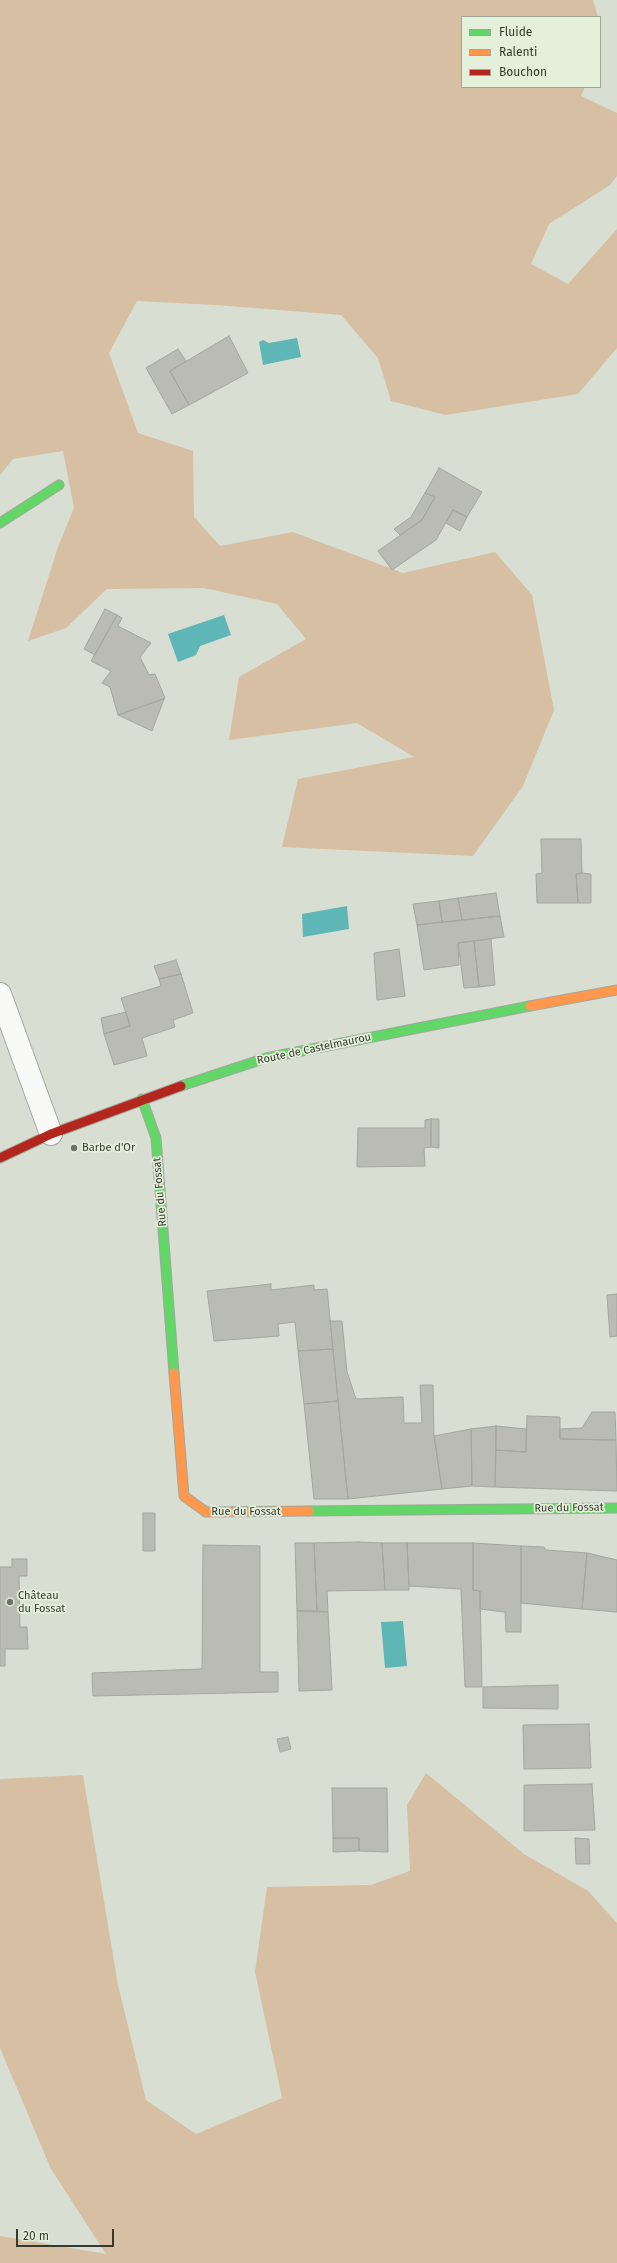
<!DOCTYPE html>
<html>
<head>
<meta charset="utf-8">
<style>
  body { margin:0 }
  #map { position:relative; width:617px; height:2263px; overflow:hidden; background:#d8ded2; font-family:"Fira Sans",sans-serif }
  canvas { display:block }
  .legend { position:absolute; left:461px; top:16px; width:140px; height:72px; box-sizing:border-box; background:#e4f0da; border:1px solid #9ea796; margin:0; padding:5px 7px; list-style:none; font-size:12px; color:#353a31 }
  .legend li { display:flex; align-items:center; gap:8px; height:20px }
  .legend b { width:20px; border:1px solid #9ea796 }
  .scale { position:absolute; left:16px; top:2229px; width:98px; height:18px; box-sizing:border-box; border:2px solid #353a31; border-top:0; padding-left:5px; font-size:12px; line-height:14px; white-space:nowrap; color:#353a31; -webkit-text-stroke:3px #e4f0da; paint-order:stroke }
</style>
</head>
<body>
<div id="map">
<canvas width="617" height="2263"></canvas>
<ul class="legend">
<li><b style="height:5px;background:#63d668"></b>Fluide</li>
<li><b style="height:5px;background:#ff974d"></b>Ralenti</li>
<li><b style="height:5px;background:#b3261e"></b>Bouchon</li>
</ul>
<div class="scale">20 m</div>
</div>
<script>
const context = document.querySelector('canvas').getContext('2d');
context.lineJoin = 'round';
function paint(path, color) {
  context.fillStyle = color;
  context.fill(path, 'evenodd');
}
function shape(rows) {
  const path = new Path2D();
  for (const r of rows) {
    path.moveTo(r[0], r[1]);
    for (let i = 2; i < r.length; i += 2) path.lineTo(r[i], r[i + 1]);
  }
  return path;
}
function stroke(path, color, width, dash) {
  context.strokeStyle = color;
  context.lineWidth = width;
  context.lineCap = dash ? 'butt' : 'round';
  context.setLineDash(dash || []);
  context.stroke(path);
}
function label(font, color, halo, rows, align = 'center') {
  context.font = font + ' "Fira Sans",sans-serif';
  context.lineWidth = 3.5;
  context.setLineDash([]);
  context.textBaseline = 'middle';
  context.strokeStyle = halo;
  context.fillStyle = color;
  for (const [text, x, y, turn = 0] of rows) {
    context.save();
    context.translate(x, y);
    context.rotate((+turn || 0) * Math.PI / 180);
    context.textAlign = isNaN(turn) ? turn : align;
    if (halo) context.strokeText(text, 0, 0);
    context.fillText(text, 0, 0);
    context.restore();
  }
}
paint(shape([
  [0,0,593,0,598,17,462,17,462,87,585,87,581,96,617,113,617,176,610,185,549,224,531,264,568,284,617,229,617,348,578,394,446,415,391,401,378,358,341,315,216,305,137,301,109,353,138,433,193,451,194,517,220,546,293,532,403,573,495,552,532,595,554,710,523,786,473,856,282,847,298,779,414,757,357,723,229,740,239,677,306,639,277,604,204,588,107,589,66,628,28,641,58,547,74,508,63,451,13,459,0,475],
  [426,1773,524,1854,588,1891,617,1923,617,2263,0,2263,0,2236,106,2254,51,2169,0,2048,0,1779,83,1775,118,1985,146,2100,196,2134,282,2098,255,1972,267,1887,371,1885,410,1871,407,1805]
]), '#d6bfa3');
paint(shape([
  [297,338,301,357,263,365,259,342,263,340,269,343],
  [224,615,231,635,200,646,196,655,178,662,168,634],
  [347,906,349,929,303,937,302,914],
  [403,1621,407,1666,385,1668,381,1622]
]), '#5eb6b7');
const building = shape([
  [229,336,248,373,189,405,170,371,229,336],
  [178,349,186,361,170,371,189,405,172,414,146,368,178,349],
  [439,468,482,492,467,517,453,510,436,540,392,570,378,551,422,520,435,497,425,493,439,468],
  [425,493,435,497,422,520,400,535,394,529,411,517,425,493],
  [453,510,467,517,460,531,446,523,453,510],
  [105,609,117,615,95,655,84,649,105,609],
  [117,615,122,618,118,626,151,643,140,657,149,675,155,674,165,698,118,715,110,687,102,683,111,671,91,661,117,615],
  [164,699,152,731,118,715,164,699],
  [541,839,581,839,582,873,576,874,578,903,537,903,536,874,542,873,541,839],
  [582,873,591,874,591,903,578,903,576,874,582,873],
  [496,893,500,916,462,920,458,898,496,893],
  [458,898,462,920,442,922,439,901,458,898],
  [439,901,442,922,417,925,413,904,439,901],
  [500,916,504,937,458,943,459,965,424,970,417,925,500,916],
  [491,939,495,985,479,987,474,941,491,939],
  [474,941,479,987,464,988,458,943,474,941],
  [399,949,405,996,377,1000,374,953,399,949],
  [176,960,181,974,159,979,154,966,176,960],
  [181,974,193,1013,173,1020,175,1027,142,1038,147,1056,114,1065,104,1034,130,1026,121,998,161,986,159,979,181,974],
  [126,1012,130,1026,104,1034,101,1018,126,1012],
  [431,1119,439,1119,439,1148,431,1147,431,1119],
  [431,1119,431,1147,424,1148,425,1166,357,1167,358,1128,425,1128,425,1120,431,1119],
  [271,1284,271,1290,314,1285,314,1290,327,1289,333,1349,298,1351,295,1322,278,1324,279,1336,214,1341,207,1291,271,1284],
  [617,1294,617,1336,610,1337,607,1295,617,1294],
  [330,1321,342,1321,347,1372,356,1399,403,1397,404,1423,422,1423,420,1385,433,1385,434,1436,442,1489,348,1499,330,1321],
  [333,1349,338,1401,304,1404,298,1351,333,1349],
  [338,1401,348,1499,314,1499,304,1404,338,1401],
  [592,1412,615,1412,616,1440,560,1439,560,1429,582,1428,592,1412],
  [527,1416,560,1417,560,1439,616,1440,617,1491,495,1487,496,1450,526,1452,527,1416],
  [496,1426,526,1429,526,1452,496,1450,496,1426],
  [496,1426,495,1487,472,1486,471,1429,496,1426],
  [471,1429,472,1486,442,1489,434,1436,471,1429],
  [143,1513,155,1513,155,1551,143,1551,143,1513],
  [359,1542,382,1543,385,1590,327,1591,328,1612,317,1611,314,1543,359,1542],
  [295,1543,314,1543,317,1611,297,1611,295,1543],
  [382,1543,407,1543,409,1590,385,1590,382,1543],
  [407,1543,473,1543,473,1590,480,1591,482,1687,465,1687,461,1589,409,1586,407,1543],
  [473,1543,521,1546,521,1632,506,1632,505,1612,480,1609,480,1591,473,1590,473,1543],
  [203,1545,260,1546,260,1672,278,1672,278,1692,93,1696,92,1673,202,1669,203,1545],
  [521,1546,544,1547,546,1550,587,1553,582,1609,521,1603,521,1546],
  [587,1553,617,1560,617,1612,582,1609,587,1553],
  [12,1559,27,1559,27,1576,19,1576,20,1627,27,1627,28,1649,5,1649,5,1666,0,1666,0,1567,12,1567,12,1559],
  [297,1611,328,1612,332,1690,299,1691,297,1611],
  [558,1685,558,1709,483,1708,483,1687,558,1685],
  [589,1724,591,1768,524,1769,523,1725,589,1724],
  [288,1737,291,1749,280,1752,277,1739,288,1737],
  [592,1784,595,1830,524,1831,524,1785,592,1784],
  [332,1788,387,1788,388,1852,359,1851,359,1838,333,1838,332,1788],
  [333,1838,359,1838,359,1851,333,1852,333,1838],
  [575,1838,589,1839,590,1864,576,1864,575,1838]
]);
paint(building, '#babcb3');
stroke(building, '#a5a69d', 1);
const street = shape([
  [0,994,51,1134]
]);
const fast = shape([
  [0,523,59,485],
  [181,1086,266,1058,530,1006],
  [142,1099,156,1138,174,1373],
  [309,1511,617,1508]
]);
const slow = shape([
  [530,1006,617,990],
  [174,1373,184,1496,206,1512,309,1511]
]);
const jam = shape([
  [0,1158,51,1134,181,1086]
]);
stroke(street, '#a2a79e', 24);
stroke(fast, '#a2a79e', 11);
stroke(slow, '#a2a79e', 11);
stroke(jam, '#a2a79e', 11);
stroke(street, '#f9faf8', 22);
stroke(fast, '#63d668', 9);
stroke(slow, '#ff974d', 9);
stroke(jam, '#b3261e', 9);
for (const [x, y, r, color] of [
  [74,1148,4,"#6e7369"],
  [10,1602,4,"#6e7369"]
]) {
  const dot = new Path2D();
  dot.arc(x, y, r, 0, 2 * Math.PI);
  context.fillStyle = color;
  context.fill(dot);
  stroke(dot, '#e4f0da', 1.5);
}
label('11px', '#353a31', '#e4f0da', [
  ["Route de Castelmaurou",314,1049,-12],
  ["Rue du Fossat",160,1192,-95],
  ["Rue du Fossat",569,1508,-1],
  ["Rue du Fossat",246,1512]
]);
label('11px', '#353a31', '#e4f0da', [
  ["Barbe d'Or",82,1148],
  ["Château",18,1596],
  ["du Fossat",18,1609]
], 'left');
</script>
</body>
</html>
